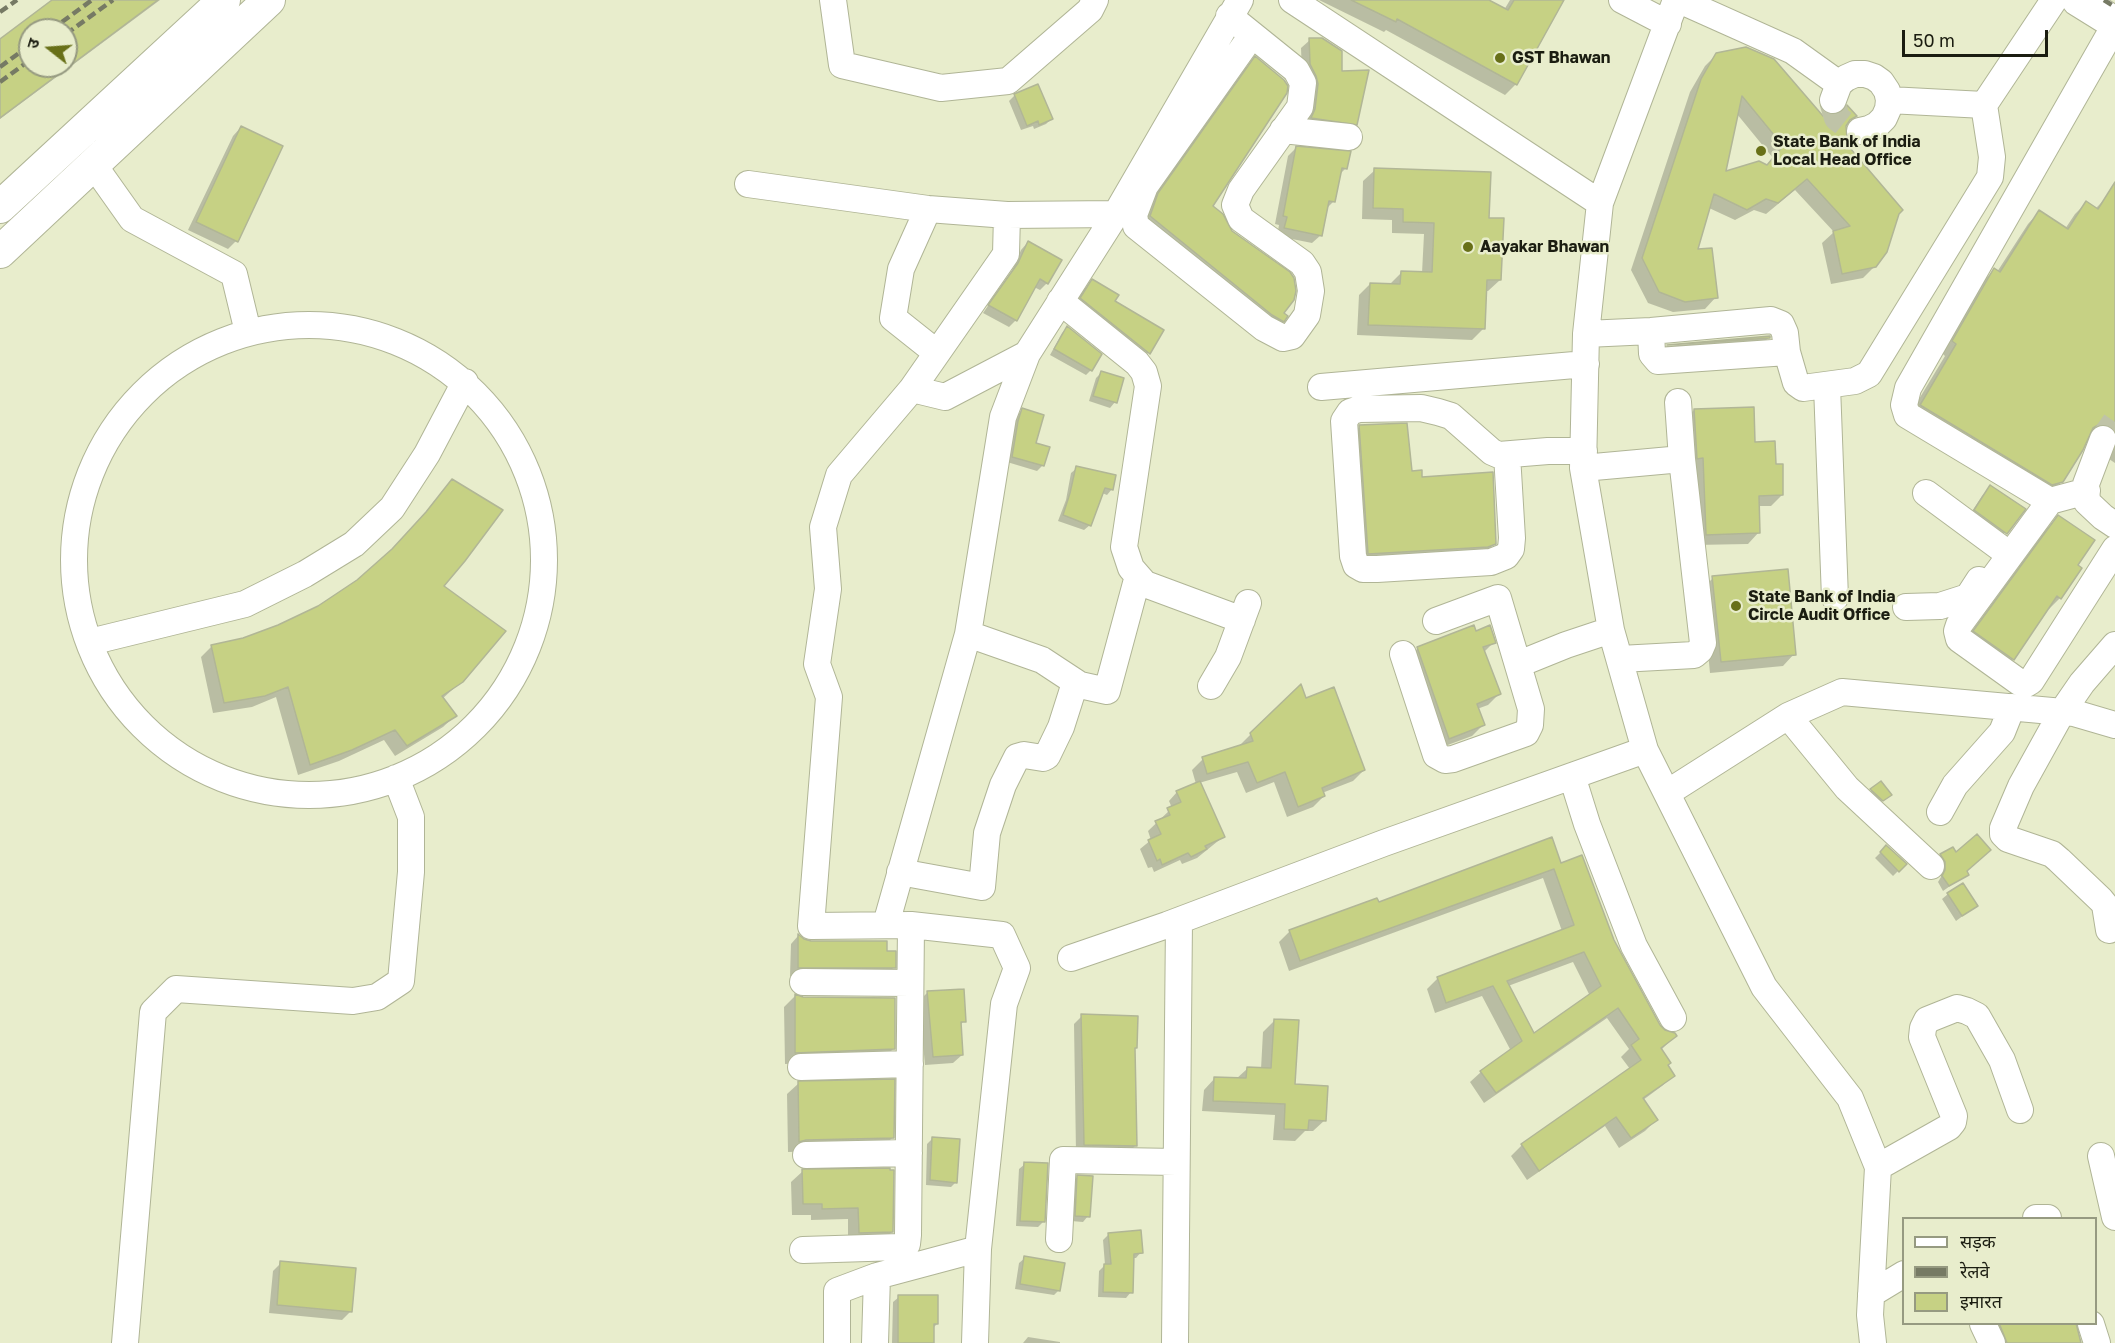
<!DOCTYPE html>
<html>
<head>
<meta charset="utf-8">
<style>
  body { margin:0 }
  #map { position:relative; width:2115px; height:1343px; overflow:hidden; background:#e8edcc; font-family:"Golos Text","Noto Sans Devanagari",sans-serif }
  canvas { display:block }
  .legend { position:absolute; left:1902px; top:1217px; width:195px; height:108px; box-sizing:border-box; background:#e8edcc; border:2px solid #969a81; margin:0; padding:8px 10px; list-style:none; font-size:18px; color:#1b1d11 }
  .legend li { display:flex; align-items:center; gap:12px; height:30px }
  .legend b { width:30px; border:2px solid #969a81 }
  .north { position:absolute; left:18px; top:18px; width:60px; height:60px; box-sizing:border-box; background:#e8edcc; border:2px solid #969a81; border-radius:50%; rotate:287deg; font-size:16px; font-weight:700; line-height:24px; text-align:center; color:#1b1d11 }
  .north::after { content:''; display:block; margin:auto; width:21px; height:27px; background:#687018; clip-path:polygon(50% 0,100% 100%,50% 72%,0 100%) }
  .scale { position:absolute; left:1902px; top:30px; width:146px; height:27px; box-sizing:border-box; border:3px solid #1b1d11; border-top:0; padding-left:8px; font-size:18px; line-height:21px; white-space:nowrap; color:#1b1d11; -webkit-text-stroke:4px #e8edcc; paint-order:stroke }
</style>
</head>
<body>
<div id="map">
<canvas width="2115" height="1343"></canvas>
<ul class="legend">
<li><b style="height:8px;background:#fff"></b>सड़क</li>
<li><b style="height:8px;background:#767a64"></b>रेलवे</li>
<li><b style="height:16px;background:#c6d184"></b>इमारत</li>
</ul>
<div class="north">उ</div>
<div class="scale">50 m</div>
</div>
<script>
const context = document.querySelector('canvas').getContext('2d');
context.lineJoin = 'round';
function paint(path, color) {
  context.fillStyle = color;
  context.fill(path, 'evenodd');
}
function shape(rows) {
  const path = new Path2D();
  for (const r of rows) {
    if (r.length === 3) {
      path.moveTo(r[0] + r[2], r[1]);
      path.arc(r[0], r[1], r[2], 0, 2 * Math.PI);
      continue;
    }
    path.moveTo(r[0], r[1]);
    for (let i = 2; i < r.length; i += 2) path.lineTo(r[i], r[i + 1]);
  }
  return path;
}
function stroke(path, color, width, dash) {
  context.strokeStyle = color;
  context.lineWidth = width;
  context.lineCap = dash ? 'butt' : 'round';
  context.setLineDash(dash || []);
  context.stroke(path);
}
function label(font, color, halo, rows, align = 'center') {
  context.font = font + ' "Golos Text",sans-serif';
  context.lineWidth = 5;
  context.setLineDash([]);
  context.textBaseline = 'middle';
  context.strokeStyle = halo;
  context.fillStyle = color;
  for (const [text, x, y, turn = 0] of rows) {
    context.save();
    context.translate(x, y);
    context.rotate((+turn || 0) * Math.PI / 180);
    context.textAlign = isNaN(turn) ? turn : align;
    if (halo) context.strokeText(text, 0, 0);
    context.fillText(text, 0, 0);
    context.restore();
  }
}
paint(shape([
  [54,0,160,0,0,119,0,40],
  [30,30,66,30,66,66,30,66],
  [1319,0,1486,0,1504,10,1510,0,1562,0,1516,84,1505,95,1386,30,1384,32],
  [1310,40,1341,73,1356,124,1347,132,1304,126,1301,48],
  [1717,54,1823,118,1855,116,1844,126,1842,141,1875,266,1863,278,1831,284,1822,243,1834,232,1795,190,1766,214,1754,210,1735,220,1709,208,1696,251,1716,297,1705,309,1673,312,1648,303,1631,270,1690,92,1705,66],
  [1737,114,1773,158,1766,166,1724,173],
  [1255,58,1211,206,1282,313,1283,321,1271,332,1139,228,1147,206,1244,70],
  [1038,86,1051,119,1046,124,1034,129,1033,126,1021,130,1009,101,1014,96],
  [241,127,236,241,228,249,188,230,233,136],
  [1296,148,1346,168,1339,175,1334,201,1326,209,1321,235,1312,243,1277,236,1279,225,1275,224,1288,156],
  [1375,170,1488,219,1500,280,1488,291,1485,291,1484,328,1472,340,1357,335,1359,295,1370,284,1389,285,1401,273,1422,273,1424,234,1392,233,1392,220,1362,219,1363,181],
  [2107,197,2115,202,2115,463,2106,457,2097,436,2089,435,2062,481,2050,493,1910,414,1945,356,1942,353,1983,281,1994,270,1997,272,2028,224,2039,212,2065,229,2075,214,2086,203,2095,209],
  [1028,242,1047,283,1040,290,1034,287,1016,320,1009,327,983,313,1012,271,1021,250],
  [1093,281,1113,302,1161,331,1148,353,1140,361,1073,307,1084,289],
  [1067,328,1091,370,1086,375,1050,355,1062,333],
  [1769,337,1761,346,1660,353,1667,346],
  [1101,373,1115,402,1110,408,1089,401,1096,378],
  [1023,410,1043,465,1037,471,1007,462,1013,428,1017,415],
  [1694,410,1754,444,1774,465,1782,495,1771,506,1758,506,1759,532,1748,544,1695,545,1683,421],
  [1360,426,1410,472,1421,478,1495,543,1483,555,1357,565,1349,437],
  [1077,468,1112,489,1107,495,1102,493,1090,525,1084,530,1058,521,1066,500,1071,473],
  [453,481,442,586,462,681,442,699,455,716,443,727,395,756,384,740,339,761,298,775,276,697,252,707,213,713,201,657,212,646,243,639,279,627,318,607,358,581,389,554],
  [1990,487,2023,509,1998,541,1967,519,1982,496],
  [2059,517,2076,566,2060,598,2049,609,2047,608,2013,659,2001,670,1963,643,2047,528],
  [1713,578,1794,654,1783,666,1710,673,1702,589],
  [1476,632,1494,642,1483,653,1499,694,1488,705,1477,709,1483,725,1472,736,1437,749,1406,660,1418,648],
  [1305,700,1364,770,1353,781,1322,793,1324,796,1313,807,1287,817,1274,782,1246,793,1237,772,1199,783,1223,837,1197,858,1182,864,1180,860,1154,872,1152,867,1148,868,1140,849,1151,840,1148,831,1172,808,1169,801,1177,792,1196,784,1192,770,1203,759,1240,745,1251,734],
  [1880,783,1890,795,1880,802,1869,792],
  [1886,847,1905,864,1893,876,1875,858],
  [1941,855,1967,874,1943,891,1938,882,1941,877,1941,868,1936,860],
  [1561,865,1612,941,1659,1026,1664,1032,1675,1036,1661,1050,1666,1066,1673,1076,1662,1086,1643,1100,1656,1120,1645,1131,1619,1148,1605,1126,1527,1180,1511,1156,1522,1145,1630,1069,1621,1057,1629,1049,1607,1018,1484,1103,1470,1082,1481,1072,1511,1051,1482,996,1435,1013,1427,989,1438,978,1562,931,1543,878,1289,971,1279,942,1290,931,1378,904],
  [1573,962,1590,996,1534,1035,1508,986],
  [1948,894,1976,906,1956,921,1942,899],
  [798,936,803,940,886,953,894,967,886,976,790,976,791,944],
  [927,993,964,1021,960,1025,962,1055,953,1063,925,1065,919,1001],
  [795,996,803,999,893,1049,882,1060,785,1064,784,1007],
  [1082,1016,1136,1047,1134,1049,1135,1146,1127,1154,1076,1153,1074,1024],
  [1275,1020,1294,1086,1325,1120,1313,1131,1305,1131,1295,1141,1273,1140,1275,1115,1202,1111,1204,1090,1215,1078,1236,1079,1247,1069,1261,1069,1263,1032],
  [799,1083,892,1138,881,1149,788,1152,787,1094],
  [933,1138,956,1182,951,1187,926,1185,927,1144],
  [1025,1164,1043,1222,1038,1227,1016,1226,1019,1169],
  [888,1170,892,1232,880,1243,848,1244,848,1219,811,1220,811,1215,792,1215,791,1182,803,1171],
  [1078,1177,1088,1216,1083,1222,1071,1221,1072,1182],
  [1109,1234,1141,1252,1136,1258,1132,1258,1131,1292,1126,1298,1098,1297,1099,1271,1105,1265,1103,1240],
  [1025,1258,1059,1290,1054,1295,1015,1289,1019,1263],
  [281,1263,351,1311,342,1320,269,1313,273,1271],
  [899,1297,937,1324,933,1328,933,1343,892,1343,893,1302],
  [1982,1324,2075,1324,2080,1343,1992,1343],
  [1028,1337,1060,1342,1060,1343,1023,1343]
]), '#0003');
const building = shape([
  [52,0,158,0,0,118,0,39,52,0],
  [30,30,66,30,66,66,30,66,30,30],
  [1351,0,1489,0,1508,10,1514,0,1564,0,1517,85,1397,19,1396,22,1351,0],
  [1309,38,1322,38,1342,51,1342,71,1369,70,1357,125,1311,118,1315,109,1318,84,1316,76,1310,64,1309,38],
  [1746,47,1774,59,1823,116,1826,113,1836,115,1843,111,1847,105,1857,116,1850,120,1846,126,1847,138,1844,141,1903,210,1899,214,1887,252,1876,267,1842,274,1833,231,1850,226,1807,179,1778,203,1766,199,1747,210,1714,194,1698,249,1712,248,1718,298,1685,302,1659,292,1642,258,1701,79,1716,53,1746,47],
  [1742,96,1783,146,1767,165,1759,161,1726,171,1742,96],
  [1255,56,1284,80,1288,86,1287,93,1213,206,1223,214,1232,231,1290,272,1294,278,1296,291,1294,300,1284,313,1288,316,1284,322,1272,315,1150,216,1158,193,1255,56],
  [1038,84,1053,119,1039,125,1038,121,1027,126,1014,94,1038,84],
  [241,126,283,146,238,242,196,222,241,126],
  [1296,146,1351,151,1347,169,1342,168,1335,202,1329,201,1322,236,1284,228,1287,217,1283,216,1296,146],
  [1374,168,1491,172,1489,218,1504,218,1501,280,1487,280,1485,329,1368,325,1370,283,1400,284,1401,271,1432,272,1434,223,1403,222,1403,209,1373,208,1374,168],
  [2115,182,2115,430,2108,425,2100,424,2093,428,2083,450,2063,482,2052,485,1920,405,1956,344,1952,341,1994,268,2000,272,2039,210,2068,229,2086,201,2098,209,2115,182],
  [1028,241,1062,260,1048,284,1040,279,1017,321,988,305,1018,263,1028,241],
  [1092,279,1119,295,1115,301,1164,330,1150,354,1080,298,1092,279],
  [1067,326,1102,354,1092,371,1054,349,1067,326],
  [1770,336,1770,338,1667,345,1770,336],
  [1101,371,1124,378,1117,403,1093,396,1101,371],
  [1754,407,1755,442,1775,441,1776,464,1783,464,1783,495,1759,496,1760,533,1706,535,1703,458,1697,459,1694,409,1754,407],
  [1022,408,1044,415,1036,443,1050,447,1044,466,1012,457,1018,421,1022,408],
  [1407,423,1412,471,1422,470,1422,477,1493,472,1496,544,1488,547,1368,554,1359,425,1407,423],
  [1076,466,1116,475,1113,490,1105,488,1091,526,1063,515,1070,493,1076,466],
  [452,479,503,510,465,561,444,586,506,631,463,682,442,696,457,716,407,746,395,730,352,750,310,765,288,687,265,696,224,703,211,645,243,638,278,625,318,606,357,580,392,549,426,512,452,479],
  [1990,485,2026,509,2007,534,1974,510,1990,485],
  [2058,515,2095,540,2078,565,2082,568,2061,599,2057,596,2014,660,1973,631,2058,515],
  [1788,569,1796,655,1721,662,1712,576,1788,569],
  [1474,625,1476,631,1490,625,1496,643,1483,647,1501,694,1477,704,1485,725,1449,739,1417,647,1474,625],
  [1301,684,1306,698,1334,687,1365,770,1322,788,1325,796,1298,807,1285,772,1257,783,1248,762,1207,774,1202,757,1253,741,1250,733,1301,684],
  [1200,781,1225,837,1205,846,1207,849,1191,857,1188,853,1162,865,1160,859,1157,861,1148,840,1161,834,1155,821,1170,815,1167,808,1181,802,1176,791,1200,781],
  [1881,781,1892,795,1883,801,1870,789,1881,781],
  [1977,834,1991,850,1967,871,1969,875,1949,886,1942,876,1945,870,1945,862,1940,854,1953,847,1956,852,1977,834],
  [1552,837,1561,863,1582,855,1614,940,1660,1025,1665,1030,1675,1033,1677,1036,1661,1048,1671,1063,1668,1065,1675,1076,1643,1098,1658,1120,1631,1138,1616,1117,1539,1171,1521,1144,1641,1060,1631,1045,1639,1039,1618,1008,1496,1093,1480,1071,1522,1041,1493,986,1446,1003,1437,977,1574,925,1554,869,1300,961,1289,930,1377,898,1379,902,1552,837],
  [1584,952,1601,986,1534,1033,1507,981,1584,952],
  [1886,845,1907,864,1899,872,1880,852,1886,845],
  [1963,883,1978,906,1962,916,1947,893,1963,883],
  [798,934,804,939,811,941,887,941,887,951,896,951,896,968,798,968,798,934],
  [964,989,966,1022,961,1022,963,1055,933,1057,927,991,964,989],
  [795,994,803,997,895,998,895,1049,795,1053,795,994],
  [1081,1014,1138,1016,1137,1048,1135,1048,1137,1146,1084,1145,1081,1014],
  [1274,1019,1299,1020,1295,1084,1328,1086,1326,1121,1309,1120,1308,1130,1284,1129,1285,1104,1213,1101,1214,1077,1246,1078,1247,1067,1271,1068,1274,1019],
  [895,1079,894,1138,806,1140,799,1142,798,1081,895,1079],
  [932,1137,960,1139,957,1183,930,1180,932,1137],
  [1024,1162,1048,1163,1045,1222,1020,1221,1024,1162],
  [890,1168,890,1170,894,1170,893,1232,859,1233,858,1208,822,1209,822,1204,803,1204,802,1169,890,1168],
  [1077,1175,1093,1176,1090,1217,1075,1216,1077,1175],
  [1141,1230,1143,1253,1134,1254,1133,1293,1103,1292,1104,1264,1111,1264,1108,1233,1141,1230],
  [1024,1256,1065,1263,1060,1291,1020,1284,1024,1256],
  [280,1261,356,1268,352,1312,277,1305,280,1261],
  [898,1295,938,1295,938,1324,934,1324,934,1343,898,1343,898,1295],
  [1999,1323,2076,1323,2081,1343,2007,1343,1999,1323]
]);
paint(building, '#c6d184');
stroke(building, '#b1b696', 1.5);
stroke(shape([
  [1832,101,1837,118,1851,129,1860,131],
  [2103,439,2115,422]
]), '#bfc3a7', 26, [26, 13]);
const minor = shape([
  [833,0,842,65,941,88,1008,81,1090,10,1095,0],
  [1292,0,1600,203],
  [1622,0,1668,24],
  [1676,0,1600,203,1586,334,1583,468,1611,630,1645,750,1764,987,1850,1098,1878,1167,1870,1315,1873,1343],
  [1679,0,1793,51,1839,84],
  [1229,16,1296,70,1303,83,1300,107,1241,190,1235,205,1241,219,1302,263,1308,272,1311,291,1307,315,1292,336,1283,338,1264,328,1136,226,1134,215,1145,186,1252,35],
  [1833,100,1839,84,1846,78,1855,74,1865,74,1874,77,1881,82,1887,91,1889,100,1888,109,1884,118,1877,125,1869,129,1860,131],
  [1889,100,1984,105],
  [1283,130,1349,137],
  [93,164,132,219,234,274,248,332],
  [748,184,928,209,1007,215,1116,214],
  [928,209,901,269,893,318,937,353],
  [1060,301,1137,363,1144,372,1148,386,1124,547,1131,568,1145,584,1242,620],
  [309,560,235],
  [1651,331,1652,354,1658,361,1787,352],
  [1586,334,1651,331,1771,320,1781,324,1785,333,1787,352,1796,383,1803,388,1855,381,1869,374,1990,177,1992,157,1984,105,2054,0],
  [1827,386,1835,598],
  [1321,387,1586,364],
  [912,389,945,397,1027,354],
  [2103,439,2086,484,2087,502,2103,517,2115,525],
  [1507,455,1512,538,1511,549,1506,556,1491,562,1377,569,1363,569,1356,565,1353,556,1344,421,1350,412,1359,409,1421,408,1438,412,1451,416,1492,452,1499,455,1548,451,1584,451],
  [1583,468,1682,459],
  [2087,491,2050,501,1959,625,1957,631,1959,639,2019,682,2026,684,2031,681,2115,549],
  [1926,493,2010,555],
  [2050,501,1907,415,1904,405,1908,388,2115,25],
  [1906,607,1940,606,1968,597,1979,580],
  [968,634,1042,660,1080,685,1107,691,1138,576],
  [90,642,245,604,305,574,354,544,392,508,427,454,465,382],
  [1403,654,1436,755,1445,760,1453,759,1526,733,1530,725,1531,709,1498,598,1436,621],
  [1620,659,1694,655,1700,650,1703,643,1682,459,1678,402],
  [1519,664,1566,645,1611,630],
  [1211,686,1228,657,1248,603],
  [1788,716,1847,788,1931,866],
  [1572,776,1587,824,1634,946,1673,1018],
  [1667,793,1788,716,1842,692,2074,713,2115,725],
  [1940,812,1955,785,2002,732,2012,707],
  [900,872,982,887,987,833,1003,785,1017,757,1024,755,1043,758,1047,756,1061,727,1075,683],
  [886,924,968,634,1003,417,1027,354,1116,214,1240,0],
  [2109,930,2105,905,2101,900,2059,860,2052,854,2008,839,2003,834,2003,828,2021,786,2062,712,2082,683,2115,645],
  [1071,958,1167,925,1384,843,1645,750],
  [803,982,910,983],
  [801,1067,910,1064],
  [806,1155,909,1153],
  [2101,1156,2115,1217],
  [1878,1167,1949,1127,1953,1122,1954,1116,1922,1037,1923,1028,1927,1020,1957,1008,1967,1011,1977,1016,2002,1060,2020,1110],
  [2036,1218,2048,1218],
  [1059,1239,1063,1160,1176,1162],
  [803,1250,900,1247,907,1244,908,1235,911,925],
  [1871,1294,1904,1274],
  [1983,1324,1992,1343],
  [2091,1324,2097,1343],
  [125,1343,153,1012,176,989,353,1001,377,997,401,981,411,872,411,817,396,778],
  [837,1343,837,1291,877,1276,978,1249],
  [875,1343,877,1276],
  [975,1343,978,1249,1004,1004,1017,968,1002,935,911,925,811,926,829,697,817,664,828,589,823,527,839,475,912,389,1006,254,1007,215],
  [1175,1343,1179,921]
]);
const major = shape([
  [2078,0,2115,23],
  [0,207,224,0],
  [0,252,269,0]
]);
stroke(minor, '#b0b596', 28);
stroke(major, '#b0b596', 34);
stroke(minor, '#fff', 26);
stroke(major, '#fff', 32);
stroke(shape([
  [2104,0,2115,7],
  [0,12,17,0],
  [51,30,92,0],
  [66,34,113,0],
  [0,67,30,45],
  [0,82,30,60]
]), '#767a64', 4.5, [9, 4.5]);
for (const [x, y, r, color] of [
  [1500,58,6,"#687018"],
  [1761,151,6,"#687018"],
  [1468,247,6,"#687018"],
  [1736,606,6,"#687018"]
]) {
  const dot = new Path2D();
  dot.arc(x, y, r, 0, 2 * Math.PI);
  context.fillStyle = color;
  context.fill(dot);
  stroke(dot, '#e8edcc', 2);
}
label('bold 16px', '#1b1d11', '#e8edcc', [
  ["GST Bhawan",1512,58],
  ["State Bank of India",1773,142],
  ["Local Head Office",1773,160],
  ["Aayakar Bhawan",1480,247],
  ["State Bank of India",1748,597],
  ["Circle Audit Office",1748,615]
], 'left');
</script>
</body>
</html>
